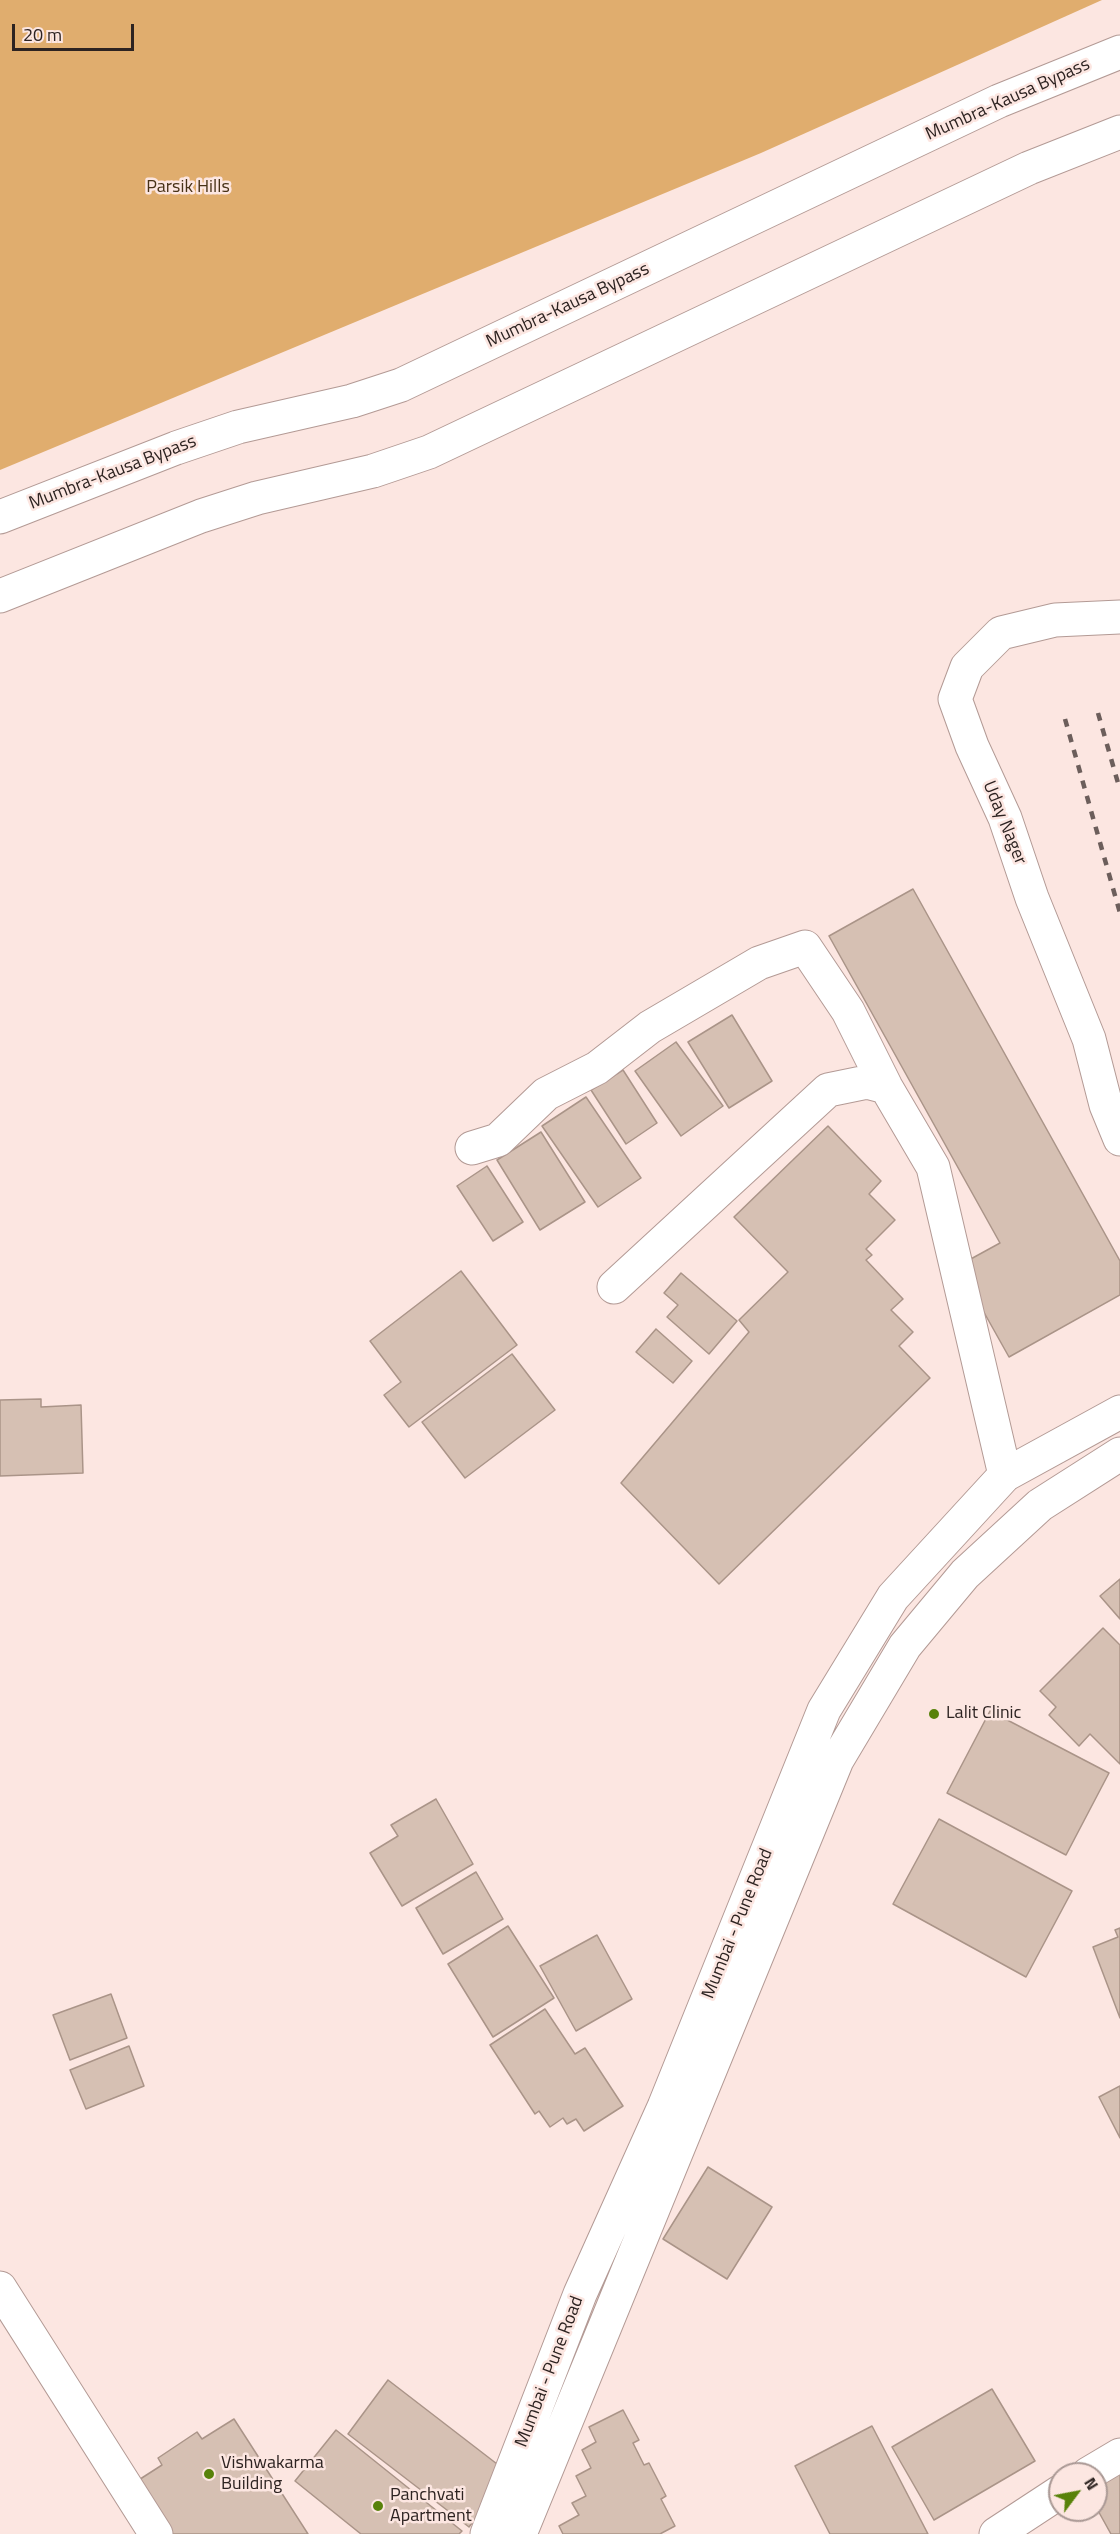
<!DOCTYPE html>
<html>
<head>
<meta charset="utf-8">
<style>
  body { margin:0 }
  #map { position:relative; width:1120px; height:2534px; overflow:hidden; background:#fce6e1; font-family:"Titillium Web",sans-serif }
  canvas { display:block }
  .north { position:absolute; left:1048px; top:2462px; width:60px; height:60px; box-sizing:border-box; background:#fce6e1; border:2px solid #a99894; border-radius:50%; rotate:58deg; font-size:16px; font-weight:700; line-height:24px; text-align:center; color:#2d2321 }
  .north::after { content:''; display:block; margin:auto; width:21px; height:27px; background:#58820a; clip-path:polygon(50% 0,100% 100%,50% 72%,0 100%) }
  .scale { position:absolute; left:12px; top:24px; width:122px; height:27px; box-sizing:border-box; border:3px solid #2d2321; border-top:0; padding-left:8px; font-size:18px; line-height:21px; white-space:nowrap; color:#2d2321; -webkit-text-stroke:4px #fce6e1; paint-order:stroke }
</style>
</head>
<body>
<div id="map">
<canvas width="1120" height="2534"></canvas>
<div class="north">N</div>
<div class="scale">20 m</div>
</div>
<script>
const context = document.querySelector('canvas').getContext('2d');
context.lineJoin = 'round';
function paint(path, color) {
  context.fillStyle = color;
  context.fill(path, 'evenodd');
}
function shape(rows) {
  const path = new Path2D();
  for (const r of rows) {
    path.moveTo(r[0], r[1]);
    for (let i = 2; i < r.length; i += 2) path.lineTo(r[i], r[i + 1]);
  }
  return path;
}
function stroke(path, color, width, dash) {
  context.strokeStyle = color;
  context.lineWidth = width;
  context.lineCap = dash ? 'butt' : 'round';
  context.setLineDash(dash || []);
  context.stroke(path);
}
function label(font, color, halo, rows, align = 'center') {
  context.font = font + ' "Titillium Web",sans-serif';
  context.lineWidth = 5;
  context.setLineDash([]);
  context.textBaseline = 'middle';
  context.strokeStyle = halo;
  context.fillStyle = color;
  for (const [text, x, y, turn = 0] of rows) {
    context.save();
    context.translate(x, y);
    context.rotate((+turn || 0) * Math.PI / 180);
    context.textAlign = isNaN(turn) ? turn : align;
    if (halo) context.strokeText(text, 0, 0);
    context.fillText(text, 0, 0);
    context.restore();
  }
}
paint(shape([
  [0,0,1102,0,761,153,0,470]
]), '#e0ad6e');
const building = shape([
  [913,889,1120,1261,1120,1295,1009,1357,958,1266,1000,1243,829,936,913,889],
  [732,1015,772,1081,729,1108,688,1042,732,1015],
  [676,1042,723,1106,681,1136,635,1071,676,1042],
  [623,1070,657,1123,626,1144,591,1090,623,1070],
  [586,1097,641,1178,598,1207,542,1126,586,1097],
  [828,1126,881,1181,869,1194,895,1220,866,1249,872,1255,866,1260,903,1299,891,1310,913,1332,899,1346,930,1378,719,1584,621,1483,749,1332,739,1320,788,1272,734,1217,828,1126],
  [541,1132,585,1202,540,1230,497,1160,541,1132],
  [487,1166,523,1222,493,1241,457,1186,487,1166],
  [461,1271,517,1345,409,1427,384,1395,401,1382,370,1341,461,1271],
  [681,1273,737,1321,709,1354,667,1317,678,1305,664,1293,681,1273],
  [656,1329,692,1361,673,1383,636,1352,656,1329],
  [512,1354,555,1410,465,1478,422,1422,512,1354],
  [41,1399,41,1407,81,1405,83,1473,0,1476,0,1400,41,1399],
  [1120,1579,1120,1619,1100,1596,1120,1579],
  [1103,1628,1120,1645,1120,1764,1090,1734,1079,1746,1049,1715,1056,1707,1040,1691,1103,1628],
  [990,1711,1109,1773,1066,1855,947,1793,990,1711],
  [436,1799,473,1864,402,1906,370,1853,398,1836,391,1825,436,1799],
  [939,1819,1072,1891,1026,1977,893,1904,939,1819],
  [476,1872,503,1919,443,1954,416,1908,476,1872],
  [508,1926,554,1998,493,2037,448,1964,508,1926],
  [1120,1928,1120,2018,1093,1947,1118,1937,1115,1930,1120,1928],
  [597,1935,632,1999,576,2031,540,1966,597,1935],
  [111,1994,127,2038,70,2060,53,2015,111,1994],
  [545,2009,575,2054,585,2048,623,2106,584,2131,576,2119,567,2124,563,2118,550,2127,539,2111,535,2114,490,2045,545,2009],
  [129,2046,144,2086,86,2109,70,2070,129,2046],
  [1120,2086,1120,2138,1099,2097,1120,2086],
  [708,2167,772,2207,727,2279,663,2239,708,2167],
  [388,2380,510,2474,469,2527,348,2434,388,2380],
  [992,2389,1035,2461,934,2520,892,2447,992,2389],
  [623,2410,639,2440,633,2443,644,2465,649,2463,666,2496,661,2499,675,2526,660,2534,563,2534,559,2526,579,2515,572,2503,586,2496,576,2476,591,2468,582,2450,596,2442,589,2427,623,2410],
  [234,2419,308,2534,166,2534,134,2483,162,2465,158,2458,197,2432,202,2439,234,2419],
  [872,2426,928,2534,830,2534,795,2466,872,2426],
  [336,2430,462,2531,459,2534,361,2534,295,2481,336,2430],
  [1120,2464,1120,2534,1111,2534,1096,2507,1096,2477,1120,2464]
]);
paint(building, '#d6c0b3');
stroke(building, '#aa9488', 1.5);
const minor = shape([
  [1120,617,1055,620,1001,633,967,667,955,699,972,746,1005,818,1032,898,1089,1039,1106,1105,1120,1139],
  [472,1148,498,1140,546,1094,597,1068,650,1027,759,963,805,947,848,1011,886,1087,933,1167,1005,1475],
  [614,1287,828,1090,867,1082,886,1087],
  [0,2288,156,2534],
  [1088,2474,1120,2455],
  [996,2534,1060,2492]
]);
const major = shape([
  [487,2534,580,2294,664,2107,824,1710,893,1597,1005,1475,1120,1412],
  [520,2534,837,1760,905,1646,965,1574,1040,1505,1120,1454]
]);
const highway = shape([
  [0,517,176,448,238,427,352,401,401,385,999,101,1120,52],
  [0,596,201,516,257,498,373,471,429,452,1029,168,1120,132]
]);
stroke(minor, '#b39a95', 35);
stroke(major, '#b39a95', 35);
stroke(highway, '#b39a95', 35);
stroke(minor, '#fff', 33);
stroke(major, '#fff', 33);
stroke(highway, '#fff', 33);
stroke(shape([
  [1098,713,1120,790],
  [1065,719,1120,913]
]), '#6c5e5b', 4.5, [8, 8]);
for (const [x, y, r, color] of [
  [934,1714,6,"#58820a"],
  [209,2474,6,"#58820a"],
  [378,2506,6,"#58820a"]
]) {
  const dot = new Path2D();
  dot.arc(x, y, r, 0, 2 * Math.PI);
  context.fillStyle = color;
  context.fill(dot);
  stroke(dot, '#fce6e1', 2);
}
label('18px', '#2d2321', '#fce6e1', [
  ["Mumbra-Kausa Bypass",1008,100,-24],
  ["Mumbra-Kausa Bypass",568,306,-25],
  ["Mumbra-Kausa Bypass",113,473,-21],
  ["Uday Nager",1004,823,68],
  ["Mumbai - Pune Road",738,1924,-68],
  ["Mumbai - Pune Road",550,2372,-69]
]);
label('18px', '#473116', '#fce6e1', [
  ["Parsik Hills",188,188]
]);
label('18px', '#2d2321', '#fce6e1', [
  ["Lalit Clinic",946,1714],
  ["Vishwakarma",221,2464],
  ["Building",221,2485],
  ["Panchvati",390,2496],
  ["Apartment",390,2517]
], 'left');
</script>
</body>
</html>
